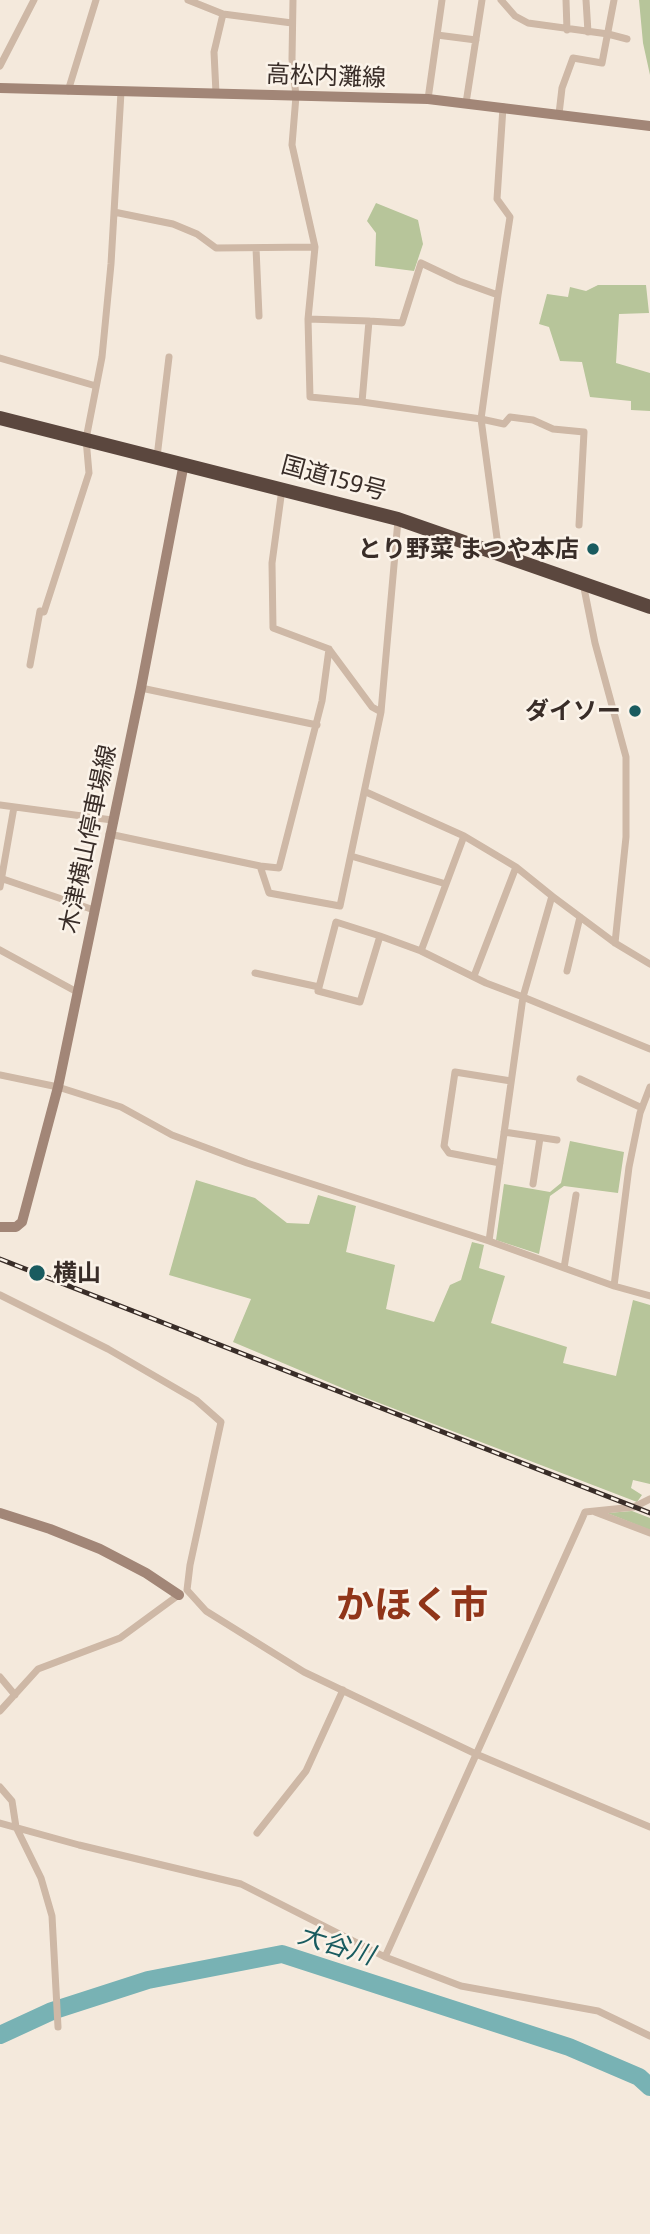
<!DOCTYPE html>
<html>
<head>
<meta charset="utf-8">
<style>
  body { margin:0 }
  canvas { display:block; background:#f4e9dc }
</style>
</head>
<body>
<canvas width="650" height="2234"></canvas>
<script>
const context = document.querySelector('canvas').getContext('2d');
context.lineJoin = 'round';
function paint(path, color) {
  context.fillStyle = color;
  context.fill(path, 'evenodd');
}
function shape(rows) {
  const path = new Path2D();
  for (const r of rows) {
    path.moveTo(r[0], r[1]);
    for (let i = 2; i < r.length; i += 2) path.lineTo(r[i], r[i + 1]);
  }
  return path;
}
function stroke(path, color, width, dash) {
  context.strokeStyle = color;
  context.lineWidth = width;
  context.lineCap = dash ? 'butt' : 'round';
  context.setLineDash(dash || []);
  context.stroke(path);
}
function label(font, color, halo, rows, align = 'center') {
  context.font = font + ' "Exo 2","Noto Sans JP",sans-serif';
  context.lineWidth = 5;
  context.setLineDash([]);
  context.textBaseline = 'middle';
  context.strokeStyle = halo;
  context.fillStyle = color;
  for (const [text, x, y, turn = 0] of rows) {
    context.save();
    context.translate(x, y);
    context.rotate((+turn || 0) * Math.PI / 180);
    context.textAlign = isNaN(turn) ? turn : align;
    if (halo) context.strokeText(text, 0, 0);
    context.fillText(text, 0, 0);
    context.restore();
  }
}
paint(shape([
  [639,0,650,0,650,75,643,43],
  [376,203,418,220,423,244,414,271,375,266,376,233,367,221],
  [598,285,646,285,649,313,619,314,616,363,650,373,650,411,631,410,631,401,590,397,582,362,560,361,549,327,539,324,547,294,568,297,570,287,586,291],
  [570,1141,624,1152,618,1193,564,1186,550,1196,539,1254,496,1240,504,1184,550,1192,561,1183],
  [196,1180,255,1198,287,1223,309,1224,318,1195,356,1206,346,1252,395,1265,386,1309,434,1322,450,1285,461,1280,472,1242,484,1245,479,1268,505,1276,491,1323,567,1347,563,1363,616,1376,633,1300,650,1305,650,1484,633,1480,631,1488,642,1495,637,1502,361,1396,233,1342,251,1299,169,1275],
  [632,1511,650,1518,650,1530,607,1513]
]), '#b7c59a');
stroke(shape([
  [0,2035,52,2011,148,1980,282,1954,569,2047,639,2077,650,2087]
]), '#78b2b4', 18);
stroke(shape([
  [188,0,223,14,214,52,216,93],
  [293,0,292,59,296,96,292,145,315,247,308,319,310,397,362,402,369,321,308,319],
  [501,0,515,16,528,23,608,34,627,39],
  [566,0,567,30],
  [586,0,588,32],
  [223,14,292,23],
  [437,35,476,40],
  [0,66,34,0],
  [68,91,96,0],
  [428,99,442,0],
  [466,103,482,0],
  [559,114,562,88,573,58,602,63,614,0],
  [114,212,173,224,197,234,216,248,315,247],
  [256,248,259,316],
  [498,295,510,217,497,199,503,107],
  [0,358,96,386],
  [362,402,481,419,498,295,459,281,421,263,402,323,369,321],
  [157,457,169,357],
  [282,489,272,563,273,628,329,649,372,707,381,712,398,520],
  [499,553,481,419,504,424,510,417,533,420,553,429,584,432,579,525],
  [583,583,595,643,626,757,626,837,615,943],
  [329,649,322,701,279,868,260,866,269,893,340,906,381,712],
  [30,665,40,611,44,612,89,473,86,439,102,357,111,264,121,92],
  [141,688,317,725],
  [366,792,464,836,516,867,552,896,523,997,650,1049],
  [0,805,112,820],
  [109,834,260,866],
  [351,856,446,884],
  [3,879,94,910],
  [0,887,14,807],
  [552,896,615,943,650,964],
  [0,950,77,992],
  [421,951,464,836],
  [567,971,580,917],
  [255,973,319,987],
  [474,976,516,867],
  [0,1075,58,1087,121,1107,172,1135,247,1163,489,1241,523,997,486,983,421,951,380,936,336,922,318,991,360,1002,380,936],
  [580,1079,642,1108],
  [504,1132,557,1140],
  [500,1163,449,1153,444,1146,455,1072,511,1081],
  [533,1184,540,1138],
  [489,1241,614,1286,629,1167,640,1113,650,1087],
  [564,1268,576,1195],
  [614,1286,650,1296],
  [0,1295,108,1349,196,1400,221,1422,190,1565,187,1590,206,1611,304,1672,476,1754,650,1827],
  [650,1499,634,1507,585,1512,582,1519,385,1957,461,1986,598,2011,650,2036],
  [595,1512,650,1533],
  [0,1677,15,1695],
  [0,1711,38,1669,120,1638,180,1594],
  [0,1787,12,1801,16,1827,41,1878,52,1916,58,2027],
  [0,1823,79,1845,241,1884,385,1957],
  [257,1833,306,1771,343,1690]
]), '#ceb8a6', 7);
stroke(shape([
  [0,88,428,99,650,126],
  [0,1227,16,1227,22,1222,58,1087,141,688,184,463],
  [0,1513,50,1529,100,1549,146,1573,179,1595]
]), '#a28677', 10);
stroke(shape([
  [0,418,398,519,650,607]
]), '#5b473e', 14);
const rail = shape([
  [0,1259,650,1513]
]);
stroke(rail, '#392d28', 5);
stroke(rail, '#fbf3e9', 2.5, [8]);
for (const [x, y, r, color] of [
  [593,549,7,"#195b5f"],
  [635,711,7,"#195b5f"],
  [37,1273,9,"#195b5f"]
]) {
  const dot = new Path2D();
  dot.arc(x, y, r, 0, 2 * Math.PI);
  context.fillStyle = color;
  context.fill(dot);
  stroke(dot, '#fbf3e9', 2.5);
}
label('24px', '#392d28', '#fbf3e9', [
  ["高松内灘線",326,76,2],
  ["国道159号",334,478,15],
  ["木津横山停車場線",88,839,-78]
]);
label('bold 24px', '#392d28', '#fbf3e9', [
  ["とり野菜 まつや本店",579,549],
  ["ダイソー",621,711],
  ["横山",53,1273,"left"]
], 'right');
label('italic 26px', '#195b5f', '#fbf3e9', [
  ["大谷川",336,1945,17]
]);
label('bold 38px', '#903519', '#fbf3e9', [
  ["かほく市",412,1605]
]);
</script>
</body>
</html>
